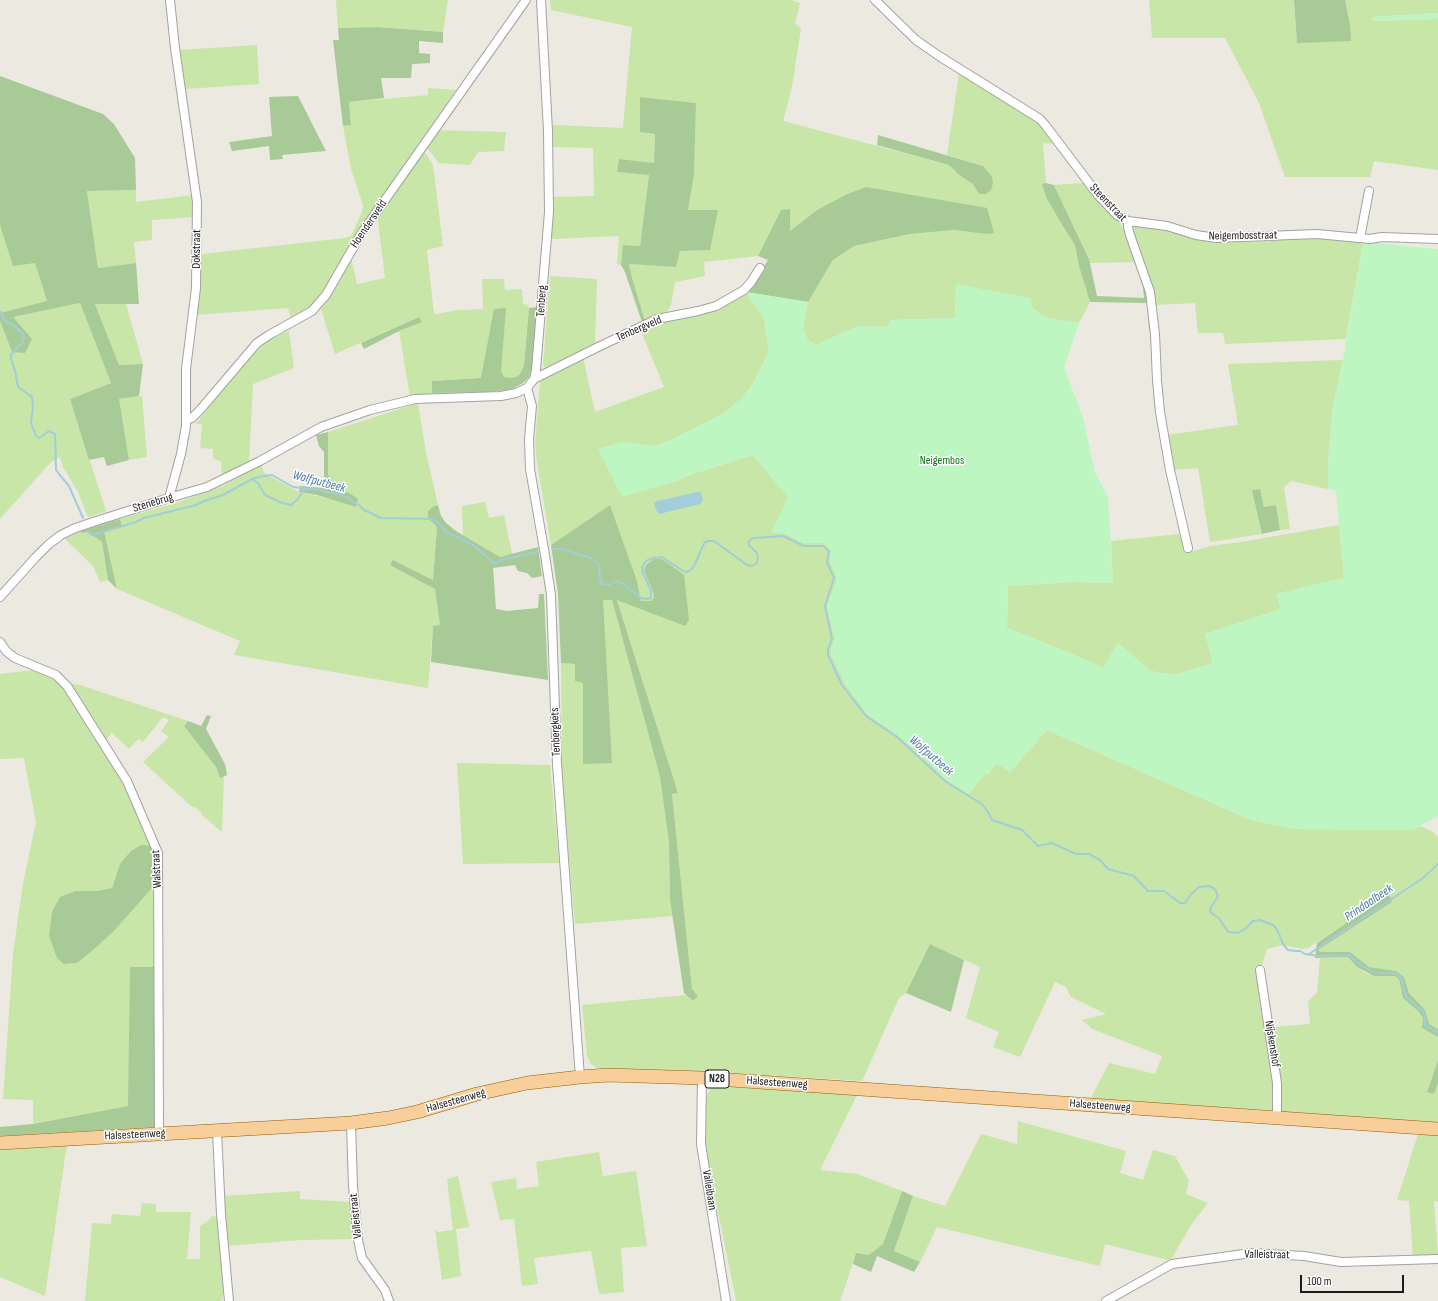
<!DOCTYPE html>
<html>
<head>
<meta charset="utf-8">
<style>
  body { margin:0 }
  #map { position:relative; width:1438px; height:1301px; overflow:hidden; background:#ece9e1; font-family:"Sofia Sans Condensed",sans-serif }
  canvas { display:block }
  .scale { position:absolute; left:1300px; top:1275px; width:104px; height:18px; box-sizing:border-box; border:2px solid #1b1b1b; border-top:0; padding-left:5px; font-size:12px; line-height:14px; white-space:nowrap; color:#1b1b1b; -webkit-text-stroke:3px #fff; paint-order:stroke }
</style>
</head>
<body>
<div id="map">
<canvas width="1438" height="1301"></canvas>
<div class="scale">100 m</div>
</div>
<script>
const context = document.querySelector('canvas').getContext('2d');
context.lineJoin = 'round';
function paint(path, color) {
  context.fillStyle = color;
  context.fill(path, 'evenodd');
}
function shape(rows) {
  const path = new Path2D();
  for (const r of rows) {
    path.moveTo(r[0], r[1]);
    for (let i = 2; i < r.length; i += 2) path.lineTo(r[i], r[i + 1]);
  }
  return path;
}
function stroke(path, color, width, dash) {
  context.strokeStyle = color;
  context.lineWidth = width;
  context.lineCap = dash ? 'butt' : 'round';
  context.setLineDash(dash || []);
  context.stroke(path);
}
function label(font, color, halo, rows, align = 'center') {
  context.font = font + ' "Sofia Sans Condensed",sans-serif';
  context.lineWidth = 3;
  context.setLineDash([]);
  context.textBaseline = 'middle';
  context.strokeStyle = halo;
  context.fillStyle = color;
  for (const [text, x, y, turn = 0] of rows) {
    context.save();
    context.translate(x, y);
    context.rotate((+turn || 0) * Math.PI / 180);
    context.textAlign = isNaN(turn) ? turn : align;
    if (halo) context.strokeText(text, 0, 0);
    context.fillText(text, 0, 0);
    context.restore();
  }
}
paint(shape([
  [336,0,448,0,443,32,378,27,338,28],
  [550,0,791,0,800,3,795,24,801,28,792,87,783,121,949,165,959,175,973,184,983,166,947,155,959,73,1037,122,1056,144,1043,143,1046,183,1042,184,1046,197,1062,225,1075,245,1079,266,1090,302,1079,323,1047,318,1033,309,956,285,955,318,892,320,887,327,859,326,816,345,807,339,803,327,808,302,833,260,854,246,910,234,954,230,970,232,866,187,847,194,817,210,790,231,781,210,758,256,704,262,705,276,675,282,671,305,668,311,645,321,631,274,629,264,676,267,680,251,710,250,688,210,694,175,696,103,640,97,640,132,655,134,654,164,619,159,617,172,649,174,640,246,623,245,621,265,617,264,619,236,552,239,552,197,594,196,593,148,551,147,553,125,623,128,632,27,551,10],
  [1149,0,1294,0,1297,42,1350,25,1345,0,1438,0,1438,13,1373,17,1372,21,1438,19,1438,170,1374,161,1370,177,1285,177,1259,103,1225,38,1152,38],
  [257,45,259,84,185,89,179,50],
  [428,88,456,90,354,238,324,290,308,309,291,319,288,308,196,315,202,254,345,238,351,236,362,212,363,205,351,169,343,126,351,125,349,102,428,95],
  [436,130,506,132,504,151,478,152,470,165,439,163,425,145],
  [423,149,433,165,443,246,427,250,434,314,459,310,483,309,482,279,504,279,505,290,522,289,523,304,529,305,524,365,520,374,516,377,510,378,504,377,501,371,481,378,433,381,432,393,410,397,399,331,421,322,419,317,335,354,321,309,331,296,351,258,357,284,385,278,377,213],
  [1084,183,1123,227,1128,237,1137,262,1089,263,1089,258,1054,185],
  [136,190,136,202,194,195,194,217,152,220,152,240,134,242,136,263,98,268,87,191],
  [0,225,35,262,47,302,0,313],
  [1134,227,1161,228,1196,238,1303,237,1363,242,1346,339,1225,344,1223,333,1198,333,1195,303,1155,305,1132,232],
  [550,276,597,279,595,345,550,366,546,367,543,366],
  [746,292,764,319,768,344,768,353,754,382,743,397,723,414,667,442,653,446,621,442,677,481,686,476,753,455,788,497,783,533,804,543,824,543,831,549,830,562,838,579,827,606,835,639,831,649,867,714,898,735,932,765,947,780,969,793,986,773,988,774,997,763,1010,772,1047,730,1251,820,1295,829,1412,830,1421,826,1433,832,1438,837,1438,1029,1429,1024,1425,1010,1409,993,1404,977,1396,971,1369,967,1350,952,1319,952,1318,950,1392,902,1389,895,1308,948,1302,949,1282,945,1267,949,1262,965,1256,973,1266,1028,1273,1082,1272,1110,1177,1105,1091,1098,1109,1063,1155,1074,1162,1056,1092,1029,1082,1020,1106,1014,1071,997,1066,987,1055,982,1020,1057,993,1047,999,1032,966,1018,980,967,930,944,906,993,899,998,862,1081,703,1071,597,1068,591,1064,587,1056,582,1005,686,995,693,1001,698,996,692,989,672,794,678,793,617,599,685,626,644,571,653,592,654,598,651,601,641,601,637,581,610,505,551,545,537,463,535,443,540,382,546,376,583,357,595,412,664,387,640,329],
  [80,303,111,383,70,399,106,511,88,517,78,492,63,467,60,457,51,462,0,519,0,321,12,352,13,317],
  [95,304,126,304,143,364,119,365],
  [289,331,294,368,253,384,249,461,222,476,221,461,213,459,213,449,200,448,202,424,196,424,241,367,256,351,271,339],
  [1343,360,1333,407,1328,461,1328,489,1291,481,1284,487,1290,529,1280,530,1276,505,1264,507,1260,489,1253,490,1262,534,1210,542,1198,468,1173,470,1166,435,1238,425,1228,364],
  [142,396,147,457,129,460,118,399],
  [418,403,426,452,438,505,434,506,431,521,437,527,433,580,393,560,435,589,440,625,433,626,428,688,234,655,240,641,117,589,104,531,121,526,120,519,176,503,221,487,261,464,264,473,299,492,330,499,351,494,340,489,328,475,328,432],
  [485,502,489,518,504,515,512,554,500,557,463,535,462,506],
  [1339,525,1344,578,1276,594,1281,609,1205,634,1213,663,1175,675,1150,671,1118,643,1103,668,1072,654,1007,628,1008,586,1073,582,1113,583,1111,541,1179,534,1185,549,1193,551,1210,546,1241,542],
  [81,531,82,533,88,531,102,542,108,580,100,582,93,566,65,539],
  [603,600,612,600,660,777,669,842,670,900,672,916,575,924,562,777,561,663,575,664,583,682,583,763],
  [34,670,52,678,63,688,124,785,152,846,120,864,112,888,97,891,75,891,52,912,49,936,57,958,77,963,114,931,153,887,155,967,130,967,129,1106,33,1124,33,1100,3,1099,13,954,23,883,36,822,24,758,0,759,0,674],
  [68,683,80,685,188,721,184,726,216,767,220,777,224,776,222,832,202,815,201,812,194,807,192,807,143,762,169,737,161,731,169,720,163,717,143,742,138,739,129,749,112,733,105,741],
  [457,763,550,765,559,863,463,864],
  [1348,957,1357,967,1366,973,1374,976,1395,976,1399,979,1403,998,1419,1012,1423,1018,1422,1028,1438,1037,1438,1060,1427,1091,1437,1088,1438,1084,1438,1124,1280,1113,1281,1084,1273,1027,1310,1024,1308,1002,1317,992,1320,958],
  [715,1086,857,1095,820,1170,857,1174,902,1191,883,1244,869,1255,856,1254,840,1301,736,1301,704,1141,705,1099,710,1090],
  [1018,1121,1126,1151,1120,1173,1143,1180,1153,1150,1175,1156,1189,1181,1186,1194,1208,1203,1191,1225,1172,1258,1168,1260,1105,1244,1100,1266,937,1227,920,1262,894,1251,913,1196,945,1206,981,1134,1017,1144],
  [1418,1134,1438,1135,1438,1201,1434,1202,1438,1255,1413,1257,1409,1201,1397,1200],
  [67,1146,65,1157,45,1296,0,1277,0,1150],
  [599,1152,603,1176,636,1171,647,1246,621,1248,624,1292,599,1294,591,1251,534,1258,538,1284,522,1286,514,1219,500,1220,491,1182,516,1178,517,1189,539,1186,536,1162],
  [458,1176,469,1227,456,1229,461,1276,442,1280,435,1229,438,1232,453,1230,447,1179],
  [300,1191,300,1199,351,1202,354,1239,301,1240,225,1246,222,1196],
  [142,1203,156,1204,156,1212,191,1212,187,1259,200,1259,200,1226,209,1220,212,1216,220,1217,225,1284,222,1301,85,1301,92,1223,111,1224,112,1214,140,1216]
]), '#c7e6a8');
paint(shape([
  [1294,0,1345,0,1350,25,1351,41,1297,43],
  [378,27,443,32,443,43,419,41,419,53,430,54,430,63,412,64,411,78,381,78,384,98,349,102,351,125,343,126,333,40,339,40,338,28],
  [0,76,103,114,114,124,135,158,136,190,87,191,98,268,136,263,139,304,95,304,119,365,143,364,139,396,119,399,129,460,107,466,104,457,89,460,70,399,111,383,80,303,13,317,32,339,25,353,12,352,0,321,0,313,47,301,35,263,13,266,0,225],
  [298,96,326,151,282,155,283,159,270,160,269,146,232,151,229,142,272,136,269,97],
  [640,97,696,103,694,175,688,210,718,210,710,250,680,251,676,267,629,264,631,274,645,321,642,322,625,272,621,265,623,245,640,246,649,175,617,172,619,159,654,163,655,134,640,132],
  [878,135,983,166,992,177,993,183,991,190,986,194,979,194,973,184,959,175,949,165,877,145],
  [1046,183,1054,185,1089,259,1097,296,1144,298,1143,287,1146,286,1153,330,1149,330,1147,303,1090,302,1079,266,1075,245,1062,225,1046,197,1042,184],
  [866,187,987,208,994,233,987,234,954,230,910,234,854,246,833,260,808,302,746,292,753,284,768,260,758,256,781,210,790,209,790,231,817,210,847,194],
  [538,307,532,367,529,377,523,383,514,388,506,390,487,392,432,393,432,381,481,378,494,309,506,308,501,371,504,377,510,378,516,377,520,374,524,365,529,308],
  [419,317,422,322,399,331,364,349,361,343],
  [328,432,328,475,340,489,351,494,358,499,356,507,317,495,299,492,300,486,324,488,324,452,319,446,316,435],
  [1260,489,1264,507,1276,505,1280,530,1262,534,1252,490],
  [438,505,441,516,446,523,456,531,500,557,538,547,542,576,532,578,527,573,518,571,515,565,493,568,496,609,507,611,538,608,539,594,544,594,548,680,431,662,433,626,440,625,435,589,390,565,393,560,433,580,437,527,431,521,428,517,428,511,434,506],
  [610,505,637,581,641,601,651,601,654,598,653,592,644,571,646,565,654,559,662,559,684,575,689,620,685,626,617,600,678,793,672,794,692,989,698,996,693,1001,684,993,670,900,669,842,660,777,612,600,603,600,612,763,583,764,583,683,575,681,575,664,561,663,558,594,551,545],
  [120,519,122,526,104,531,117,589,108,580,102,542,88,532,82,533,81,531],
  [207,715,211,716,206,729,225,764,227,775,220,778,216,767,184,726,188,721,201,726],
  [141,845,152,846,153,887,114,931,93,950,77,963,64,964,57,958,49,936,52,912,60,897,75,891,97,891,112,888,120,864,131,851],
  [1389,894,1392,902,1318,950,1320,952,1350,952,1369,967,1396,971,1404,977,1409,993,1425,1010,1429,1024,1438,1029,1438,1037,1422,1028,1423,1018,1419,1012,1403,998,1399,979,1395,976,1374,976,1357,967,1348,957,1315,958,1317,943],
  [930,944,964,960,951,1012,906,993],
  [130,967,155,967,154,1127,0,1136,0,1127,33,1124,128,1106],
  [1438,1060,1438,1084,1434,1094,1427,1092],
  [902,1191,913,1196,894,1251,920,1262,914,1272,877,1256,871,1272,853,1264,856,1253,869,1255,883,1244]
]), '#a7ca97');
paint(shape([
  [1438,13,1438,19,1372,21,1373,17],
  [1363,242,1438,249,1438,816,1412,830,1295,829,1251,820,1047,730,1010,772,997,763,988,774,986,773,969,794,947,780,932,765,898,735,867,714,845,684,831,654,831,649,835,639,827,606,837,579,830,562,830,549,824,543,804,543,783,533,771,533,788,497,753,455,686,476,677,481,622,497,598,449,621,442,653,446,667,442,723,414,743,397,754,382,768,353,768,344,764,319,746,292,808,302,803,327,807,339,816,345,859,326,887,327,892,320,955,318,956,284,1031,298,1033,309,1047,318,1079,323,1064,367,1083,418,1095,472,1108,497,1113,583,1073,582,1008,586,1007,628,1072,654,1103,668,1118,643,1150,671,1175,675,1213,663,1205,634,1281,609,1276,594,1344,578,1336,491,1328,489,1328,461,1333,407,1343,360]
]), '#bef6c2');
paint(shape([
  [698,492,701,492,703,501,700,504,659,514,655,508,654,503,657,501]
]), '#a3cdd9');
stroke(shape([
  [0,311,5,321,16,327,24,335,23,342,11,355,11,359,15,371,18,387,32,397,33,406,31,423,36,436,39,438,42,436,49,431,55,434,56,470,59,474,69,486,83,518],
  [252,479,258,483,265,495,282,503,291,505,297,500,305,489],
  [87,531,92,535,136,522,144,518,196,505,204,501,223,495,252,479,263,476,272,475,293,487,319,490,342,495,359,505,364,510,381,518,432,519,439,523,445,531,473,545,495,564,501,560,537,552],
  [552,549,562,549,591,558,599,565,600,578,602,584,609,585,616,581,622,583,641,598,647,599,651,598,651,591,642,571,643,565,646,561,653,558,662,557,683,571,687,572,691,570,695,564,702,548,705,542,709,541,714,541,747,565,752,566,757,563,758,558,757,553,749,545,749,541,753,538,783,536,804,546,823,546,829,551,827,562,834,578,825,606,832,639,828,649,828,655,842,685,866,716,897,737,946,782,982,804,988,812,992,820,1022,830,1038,846,1052,843,1076,854,1089,854,1100,860,1108,869,1134,876,1148,891,1164,891,1180,903,1185,903,1191,894,1199,887,1209,886,1215,889,1218,896,1210,909,1211,913,1219,918,1228,932,1238,933,1246,928,1253,921,1260,920,1273,925,1276,928,1280,936,1283,944,1288,950,1296,951,1300,951,1305,954,1319,956,1349,955,1359,964,1375,973,1395,973,1401,978,1406,997,1422,1011,1425,1017,1425,1025,1438,1033],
  [1309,954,1423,878,1438,864]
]), '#a3cdd9', 2);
const street = shape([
  [875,0,916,40,939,56,1040,119,1046,126,1098,195,1117,215,1128,221,1128,227,1130,235,1150,292,1155,334,1157,380,1160,412,1170,470,1188,548],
  [1128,221,1167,226,1196,235,1216,238,1317,234,1370,239,1382,237,1438,239],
  [1360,238,1369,191],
  [534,379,596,348,657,319,698,311,716,306,744,290,751,282,760,268],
  [527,388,532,406,529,439,530,469,545,555,551,595,557,764,580,1077],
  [186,420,192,418,200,410,257,343,269,335,312,311,318,304,326,295,361,234,526,0],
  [169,498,181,454,186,426,186,369,196,288,197,202,175,48,170,0],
  [0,597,35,558,49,544,61,535,73,529,93,522,169,498,207,487,260,461,321,427,370,410,415,399,501,396,516,393,527,388,534,379,536,370,549,212,548,131,541,0],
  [0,642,6,651,15,658,56,675,67,686,127,781,158,853,159,1134],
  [1260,970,1277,1083,1277,1118],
  [702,1078,701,1144,726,1301],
  [351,1123,353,1186,358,1240,362,1258,385,1290,389,1301],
  [217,1132,221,1214,229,1301],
  [1106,1301,1172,1264,1251,1253,1304,1256,1341,1262,1438,1259]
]);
const primary = shape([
  [0,1143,351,1123,388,1118,417,1112,477,1094,527,1083,580,1077,608,1075,702,1078,1438,1129]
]);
stroke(street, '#a2a2a2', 10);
stroke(primary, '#8d5f06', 14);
stroke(street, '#fff', 8);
stroke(primary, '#f8cf9b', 13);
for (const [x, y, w] of [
  [717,1079,24]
]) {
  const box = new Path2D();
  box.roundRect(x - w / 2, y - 9, w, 18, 3);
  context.fillStyle = '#fff';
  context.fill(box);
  stroke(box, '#1b1b1b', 1);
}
label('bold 11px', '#1b1b1b', null, [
  ["N28",717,1079]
]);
label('12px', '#1b1b1b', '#fff', [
  ["Steenstraat",1108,203,46],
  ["Hoendersveld",369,224,-56],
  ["Neigembosstraat",1243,236,-1],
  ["Dokstraat",197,249,-89],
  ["Tenberg",542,301,-86],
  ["Tenbergveld",639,329,-23],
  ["Stenebrug",153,503,-17],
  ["Tenbergkets",556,732,-92],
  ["Walstraat",157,869,-93],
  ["Nijskenshof",1272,1044,81],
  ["Halsesteenweg",777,1083,4],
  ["Halsesteenweg",456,1101,-16],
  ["Halsesteenweg",1100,1106,4],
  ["Halsesteenweg",135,1135,-3],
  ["Valleibaan",709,1190,81],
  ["Valleistraat",356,1216,-96],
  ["Valleistraat",1267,1255,1]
]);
label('12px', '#0f7317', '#fff', [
  ["Neigembos",942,461]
]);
label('italic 13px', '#4c7aa6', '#fff', [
  ["Wolfputbeek",319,482,15],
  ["Wolfputbeek",931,756,41],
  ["Prindaalbeek",1369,903,-34]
]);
</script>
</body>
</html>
